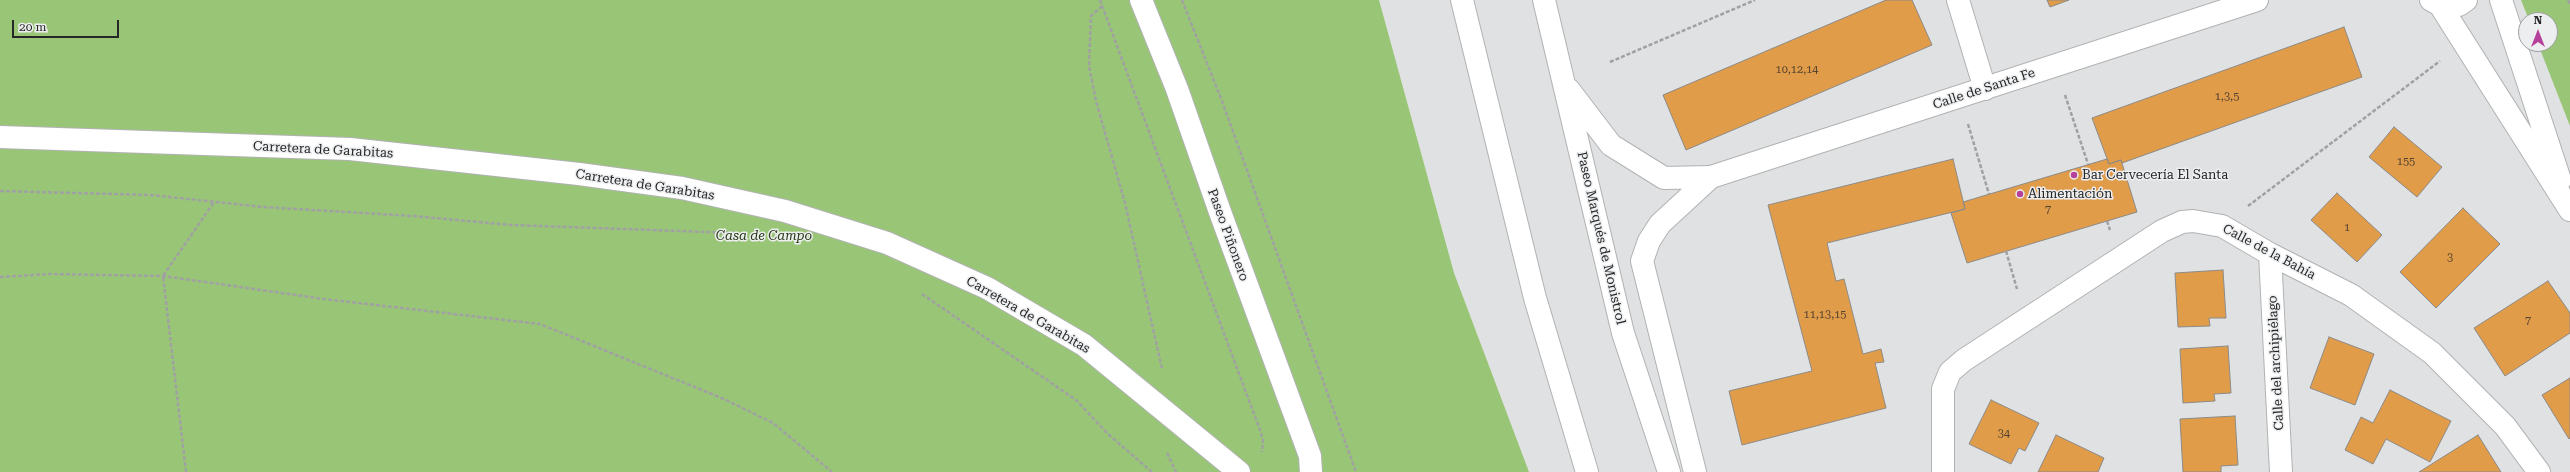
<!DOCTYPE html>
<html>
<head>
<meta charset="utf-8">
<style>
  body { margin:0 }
  #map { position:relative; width:2570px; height:472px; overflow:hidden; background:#e0e1e2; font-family:"Roboto Serif",serif }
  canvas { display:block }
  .north { position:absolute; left:2518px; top:12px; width:40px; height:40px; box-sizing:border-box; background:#edeef0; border:1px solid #9d9ea0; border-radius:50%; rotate:0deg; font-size:11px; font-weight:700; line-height:16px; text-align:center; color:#262727 }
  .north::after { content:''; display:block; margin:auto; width:14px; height:18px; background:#b5419a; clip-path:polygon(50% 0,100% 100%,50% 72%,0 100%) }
  .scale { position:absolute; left:12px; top:20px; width:107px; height:18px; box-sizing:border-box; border:2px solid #262727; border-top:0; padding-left:5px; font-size:12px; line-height:14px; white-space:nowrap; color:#262727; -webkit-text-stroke:3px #edeef0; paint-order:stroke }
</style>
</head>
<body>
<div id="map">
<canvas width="2570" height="472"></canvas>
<div class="north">N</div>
<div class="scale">20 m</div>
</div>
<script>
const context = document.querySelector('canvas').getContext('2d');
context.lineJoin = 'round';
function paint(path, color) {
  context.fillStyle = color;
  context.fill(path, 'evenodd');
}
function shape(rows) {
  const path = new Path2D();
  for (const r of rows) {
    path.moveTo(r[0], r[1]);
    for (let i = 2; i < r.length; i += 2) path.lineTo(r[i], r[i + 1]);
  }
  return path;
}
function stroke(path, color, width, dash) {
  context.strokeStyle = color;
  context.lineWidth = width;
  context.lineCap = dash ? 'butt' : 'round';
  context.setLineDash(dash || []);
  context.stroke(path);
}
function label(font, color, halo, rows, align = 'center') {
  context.font = font + ' "Roboto Serif",serif';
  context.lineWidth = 3;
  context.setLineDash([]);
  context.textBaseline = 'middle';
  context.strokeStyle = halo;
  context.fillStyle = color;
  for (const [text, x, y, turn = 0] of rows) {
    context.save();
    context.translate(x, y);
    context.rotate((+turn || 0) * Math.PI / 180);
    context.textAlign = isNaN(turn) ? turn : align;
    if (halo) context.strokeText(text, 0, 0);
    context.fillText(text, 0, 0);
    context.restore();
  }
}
paint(shape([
  [0,0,1379,0,1454,273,1529,472,0,472],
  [2521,0,2570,0,2570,126,2538,44,2550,44,2550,20,2529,20]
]), '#99c676');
const building = shape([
  [1886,0,1912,0,1932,45,1686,150,1663,95,1886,0],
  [2047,0,2069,0,2050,7,2047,0],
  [2344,27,2362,77,2122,163,2121,160,2109,164,2092,118,2344,27],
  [2394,127,2442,167,2417,197,2369,157,2394,127],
  [1953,159,1965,209,1827,243,1836,281,1844,279,1863,354,1881,349,1884,362,1875,363,1886,408,1742,445,1729,391,1812,371,1768,205,1953,159],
  [2107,159,2109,164,2121,160,2137,212,1967,263,1951,213,1965,209,1963,202,2107,159],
  [2337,193,2382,235,2357,262,2311,220,2337,193],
  [2463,208,2500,244,2436,308,2400,272,2463,208],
  [2223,270,2226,318,2209,318,2210,326,2178,327,2175,273,2223,270],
  [2548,281,2570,313,2570,333,2505,376,2474,328,2548,281],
  [2329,337,2374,354,2355,405,2310,388,2329,337],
  [2228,346,2231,393,2214,394,2215,401,2183,403,2180,349,2228,346],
  [2570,378,2570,438,2569,439,2542,395,2570,378],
  [2390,390,2451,421,2430,462,2386,439,2373,464,2345,450,2361,417,2373,423,2390,390],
  [1991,400,2039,423,2025,451,2019,448,2011,464,1969,444,1991,400],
  [2235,416,2238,465,2221,466,2221,472,2183,472,2180,419,2235,416],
  [2056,435,2104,458,2098,472,2038,472,2056,435],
  [2478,435,2501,472,2419,472,2478,435]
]);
paint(building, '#e19c4a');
stroke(building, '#8b8a88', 1);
const minor = shape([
  [1141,0,1177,89,1220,212,1310,456,1311,472],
  [1958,0,1985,89],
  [2431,0,2440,5,2459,5,2466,0],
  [2501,0,2560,180],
  [2440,5,2570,210],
  [0,137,350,149,579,174,682,188,785,211,887,243,987,288,1084,345,1239,472],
  [1711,177,2257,0],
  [2270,254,2281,472],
  [1943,472,1943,389,1950,372,1964,360,2162,231,2182,222,2193,221,2222,226,2270,254,2351,295,2432,353,2505,426,2539,472]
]);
const motorway = shape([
  [1462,0,1535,298,1587,472],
  [1544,0,1623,333,1669,472],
  [1569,90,1611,145,1664,178,1711,177],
  [1695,472,1642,261,1649,241,1660,224,1711,177]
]);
stroke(minor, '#b1b2b3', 24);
stroke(motorway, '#b1b2b3', 24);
stroke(shape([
  [1100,0,1260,430,1263,440,1262,452],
  [1182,0,1222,101,1356,472],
  [2568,0,2570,4],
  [1102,6,1091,16,1089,66,1096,101,1125,203,1162,369],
  [1610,62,1755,0],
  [2065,95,2088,164],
  [1968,124,1989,194],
  [0,191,151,195,263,207,413,216,511,225,736,233],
  [2248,206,2440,61],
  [2107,221,2110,230],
  [2006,251,2017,289],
  [0,277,50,274,163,276,324,299,540,324,724,399,773,423,832,472],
  [922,294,1076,400,1108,434,1152,472],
  [1167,453,1176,472],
  [186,472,163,276,214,202]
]), '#a0a1a2', 2.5, [4, 2]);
stroke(minor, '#fff', 22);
stroke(motorway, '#fff', 22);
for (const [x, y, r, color] of [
  [2074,175,4,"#b5419a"],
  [2020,194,4,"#b5419a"]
]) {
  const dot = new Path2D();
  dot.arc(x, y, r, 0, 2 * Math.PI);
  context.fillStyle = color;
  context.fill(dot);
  stroke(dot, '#edeef0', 1.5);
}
label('11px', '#554430', null, [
  ["10,12,14",1797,70],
  ["1,3,5",2227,97],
  ["155",2406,162],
  ["7",2048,210],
  ["1",2347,228],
  ["3",2450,258],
  ["11,13,15",1825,315],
  ["7",2528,321],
  ["34",2004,434]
]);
label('13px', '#262727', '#edeef0', [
  ["Calle de Santa Fe",1984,89,-18],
  ["Carretera de Garabitas",323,150,3],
  ["Carretera de Garabitas",645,185,9],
  ["Paseo Piñonero",1228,235,70],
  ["Paseo Marqués de Monistrol",1601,238,77],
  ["Calle de la Bahía",2269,252,28],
  ["Carretera de Garabitas",1028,315,30],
  ["Calle del archipiélago",2276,363,-93]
]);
label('13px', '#262727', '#edeef0', [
  ["Bar Cervecería El Santa",2082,175],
  ["Alimentación",2028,194]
], 'left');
label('italic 13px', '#263915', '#edeef0', [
  ["Casa de Campo",764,236]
]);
</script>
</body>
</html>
